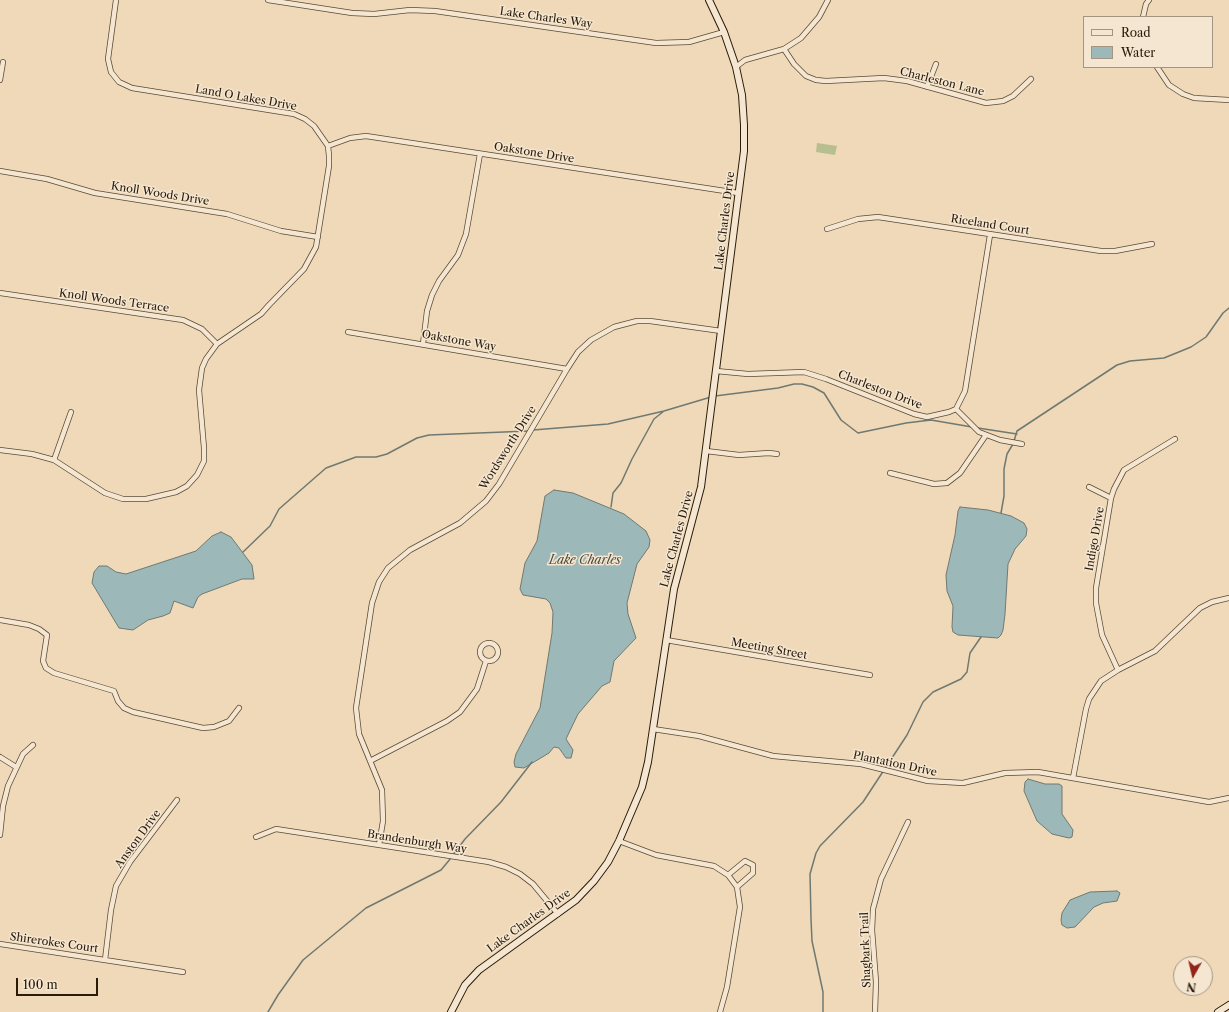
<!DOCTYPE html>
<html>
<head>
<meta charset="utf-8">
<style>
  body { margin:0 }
  #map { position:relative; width:1229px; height:1012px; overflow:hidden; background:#efd9b8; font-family:"Libre Caslon Text",serif }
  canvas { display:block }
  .legend { position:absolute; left:1083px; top:16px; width:130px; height:52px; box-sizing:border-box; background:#f5e6d1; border:1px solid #a39581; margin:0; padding:5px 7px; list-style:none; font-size:12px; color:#291b09 }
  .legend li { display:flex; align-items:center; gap:8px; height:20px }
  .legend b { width:20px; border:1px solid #a39581 }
  .north { position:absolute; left:1173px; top:956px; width:40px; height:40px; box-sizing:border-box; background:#f5e6d1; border:1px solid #a39581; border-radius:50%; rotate:188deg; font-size:11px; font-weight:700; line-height:16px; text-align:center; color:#291b09 }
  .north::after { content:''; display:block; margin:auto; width:14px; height:18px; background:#8f2418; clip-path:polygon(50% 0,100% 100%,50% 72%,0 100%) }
  .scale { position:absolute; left:16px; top:978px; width:82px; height:18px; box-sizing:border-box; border:2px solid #291b09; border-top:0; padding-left:5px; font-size:12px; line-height:14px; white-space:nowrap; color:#291b09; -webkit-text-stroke:3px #f5e6d1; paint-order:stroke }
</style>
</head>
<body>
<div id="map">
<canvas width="1229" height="1012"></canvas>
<ul class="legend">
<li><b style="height:5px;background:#f5e6d1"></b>Road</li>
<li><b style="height:11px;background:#9db8b8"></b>Water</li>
</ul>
<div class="north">N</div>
<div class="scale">100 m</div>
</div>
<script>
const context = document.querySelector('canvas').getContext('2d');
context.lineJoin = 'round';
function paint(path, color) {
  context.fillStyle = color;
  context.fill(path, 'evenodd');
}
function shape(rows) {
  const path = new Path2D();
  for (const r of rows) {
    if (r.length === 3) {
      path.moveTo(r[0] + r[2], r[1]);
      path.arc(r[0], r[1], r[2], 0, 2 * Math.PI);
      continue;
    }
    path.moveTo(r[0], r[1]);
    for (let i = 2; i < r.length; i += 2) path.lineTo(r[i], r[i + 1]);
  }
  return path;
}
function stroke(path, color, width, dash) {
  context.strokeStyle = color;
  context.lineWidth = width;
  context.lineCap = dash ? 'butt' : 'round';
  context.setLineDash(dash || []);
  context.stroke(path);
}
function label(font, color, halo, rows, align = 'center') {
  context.font = font + ' "Libre Caslon Text",serif';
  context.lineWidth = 3;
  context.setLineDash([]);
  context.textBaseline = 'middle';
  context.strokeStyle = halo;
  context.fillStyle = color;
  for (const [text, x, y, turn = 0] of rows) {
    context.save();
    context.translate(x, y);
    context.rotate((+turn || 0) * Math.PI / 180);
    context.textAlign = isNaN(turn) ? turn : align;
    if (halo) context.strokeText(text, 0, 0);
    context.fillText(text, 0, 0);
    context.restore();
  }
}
paint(shape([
  [817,143,837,146,835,155,816,152]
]), '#b7bf90');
const water = shape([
  [554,490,573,493,624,514,646,531,650,540,649,547,637,564,627,603,628,614,636,638,614,661,610,682,602,686,578,714,566,739,573,750,571,758,566,758,559,748,554,747,549,753,524,768,515,767,514,762,516,754,540,708,552,633,553,612,550,603,546,599,523,595,520,589,525,563,537,541,545,496,554,490],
  [960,507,988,510,1011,516,1024,523,1027,529,1026,536,1015,549,1008,564,1005,614,1003,630,1001,635,998,638,958,635,953,632,952,627,953,606,947,591,946,575,955,535,958,511,960,507],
  [221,532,231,537,252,565,254,579,242,579,202,594,198,597,193,608,174,601,170,613,163,616,148,620,133,630,119,628,92,583,94,572,99,566,107,566,116,572,126,574,196,551,212,536,221,532],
  [1028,779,1045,784,1059,784,1062,786,1062,814,1073,830,1072,837,1069,838,1052,834,1037,821,1024,791,1025,782,1028,779],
  [1117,891,1120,893,1117,901,1103,903,1094,907,1075,927,1067,928,1062,925,1061,920,1062,913,1070,900,1090,892,1117,891]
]);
paint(water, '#9db8b8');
stroke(water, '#6f7972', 1);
stroke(shape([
  [715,396,778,388,794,384,802,384,813,387,824,393,841,420,858,433,906,423,931,420,972,427],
  [978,428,1017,434],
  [533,430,608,424,664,411,711,397],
  [1014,441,1017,431,1117,365,1130,361,1164,358,1191,347,1206,337,1223,313,1229,308],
  [611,507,613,493,621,483,632,459,654,419,664,411],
  [1001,513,1004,496,1004,469,1007,454,1013,444],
  [243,552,270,526,279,509,326,468,356,457,376,457,387,454,417,438,429,435,529,431],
  [453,855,465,839,501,802,532,762],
  [268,1012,278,995,303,960,366,908,441,870,451,858],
  [823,1012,823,992,812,941,811,919,810,874,816,853,820,846,863,802,907,735,923,702,933,692,961,679,967,672,970,653,981,637]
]), '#6f7972', 1.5);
const street = shape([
  [268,0,352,13,374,14,410,10,435,11,656,43,689,42,724,32],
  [1143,17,1146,4,1149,0],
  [784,49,794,64,806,76,816,80,826,81,884,78,907,81,986,103,1003,101,1013,96,1031,79],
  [736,67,745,60,784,49,801,38,819,17,828,0],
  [1157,67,1169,85,1183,94,1194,98,1229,100],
  [0,80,3,62],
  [927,87,936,64],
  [328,146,350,138,366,136,738,193],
  [0,171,47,179,95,193,227,214,281,231,318,237],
  [827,229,858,219,878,217,1101,251,1115,251,1152,244],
  [0,293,183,320,202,329,217,344],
  [348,332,567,369],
  [423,344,427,311,432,295,439,281,458,255,466,234,480,154],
  [716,371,748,374,804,372,826,379,914,414,927,417,949,412,956,409,965,391,990,235],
  [956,409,979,432,1000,440,1022,444],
  [0,450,32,454,54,460,105,493,123,499,146,499,176,492,187,486,197,475,204,461,204,448,199,390,202,368,206,359,217,344,261,314,269,305,304,269,316,247,329,166,329,156,328,146,314,126,305,119,294,114,132,88,119,82,111,72,108,59,116,0],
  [706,451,739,455,769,453,777,454],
  [54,460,71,412],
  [890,473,934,484,947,483,960,473,986,435],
  [1089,487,1111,498],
  [0,620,29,625,39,629,47,635,43,661,46,668,54,673,114,691,118,701,124,708,133,712,203,728,214,727,229,721,239,708],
  [666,640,870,675],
  [489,652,9],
  [1118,670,1102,635,1096,603,1096,588,1111,498,1114,489,1124,470,1175,439],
  [653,729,699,736,773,756,861,764,928,781,963,783,1005,773,1038,772,1209,802,1229,798],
  [0,757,16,767],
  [370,761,447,721,460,712,477,689,486,661],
  [1073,778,1086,709,1089,699,1101,681,1118,670,1155,651,1200,608,1212,602,1229,598],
  [0,835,3,806,8,786,23,754,33,745],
  [256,837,276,829,489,862,506,867,520,874,533,884,558,914],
  [619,841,656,855,714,866,728,875,737,887,740,907,727,987,720,1012],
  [379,845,383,821,382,790,359,734,356,708,372,603,379,582,388,568,410,550,460,523,486,501,499,484,567,369,578,352,591,340,614,327,637,321,650,321,721,331],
  [728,875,745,861,753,865,753,873,737,887],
  [0,944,183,972],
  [105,960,111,910,116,886,130,862,177,800],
  [875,1012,876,982,872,930,873,909,881,879,908,822]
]);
const secondary = shape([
  [451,1012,465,985,479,970,576,900,594,881,608,862,619,841,642,787,648,762,674,589,701,487,744,151,744,125,742,95,736,67,724,32,709,0],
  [1218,1012,1229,1005]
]);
stroke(street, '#5a4a35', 6);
stroke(secondary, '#291b09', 8);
stroke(street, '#f5e6d1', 4.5);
stroke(secondary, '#f5e6d1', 6);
label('11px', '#291b09', '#f5e6d1', [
  ["Lake Charles Way",546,18,8],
  ["Charleston Lane",942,82,14],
  ["Land O Lakes Drive",246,98,10],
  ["Oakstone Drive",534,153,9],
  ["Knoll Woods Drive",160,194,9],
  ["Lake Charles Drive",725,221,-83],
  ["Riceland Court",990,225,9],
  ["Knoll Woods Terrace",114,301,8],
  ["Oakstone Way",459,341,10],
  ["Charleston Drive",880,390,21],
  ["Wordsworth Drive",508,448,-58],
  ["Lake Charles Drive",677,539,-75],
  ["Indigo Drive",1095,539,-80],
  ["Meeting Street",769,649,10],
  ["Plantation Drive",895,764,12],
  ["Anston Drive",138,839,-54],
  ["Brandenburgh Way",417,842,9],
  ["Lake Charles Drive",529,921,-36],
  ["Shirerokes Court",54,943,8],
  ["Shagbark Trail",866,950,-92]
]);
label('italic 12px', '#4c4a3e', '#f5e6d1', [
  ["Lake Charles",585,561]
]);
</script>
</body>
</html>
